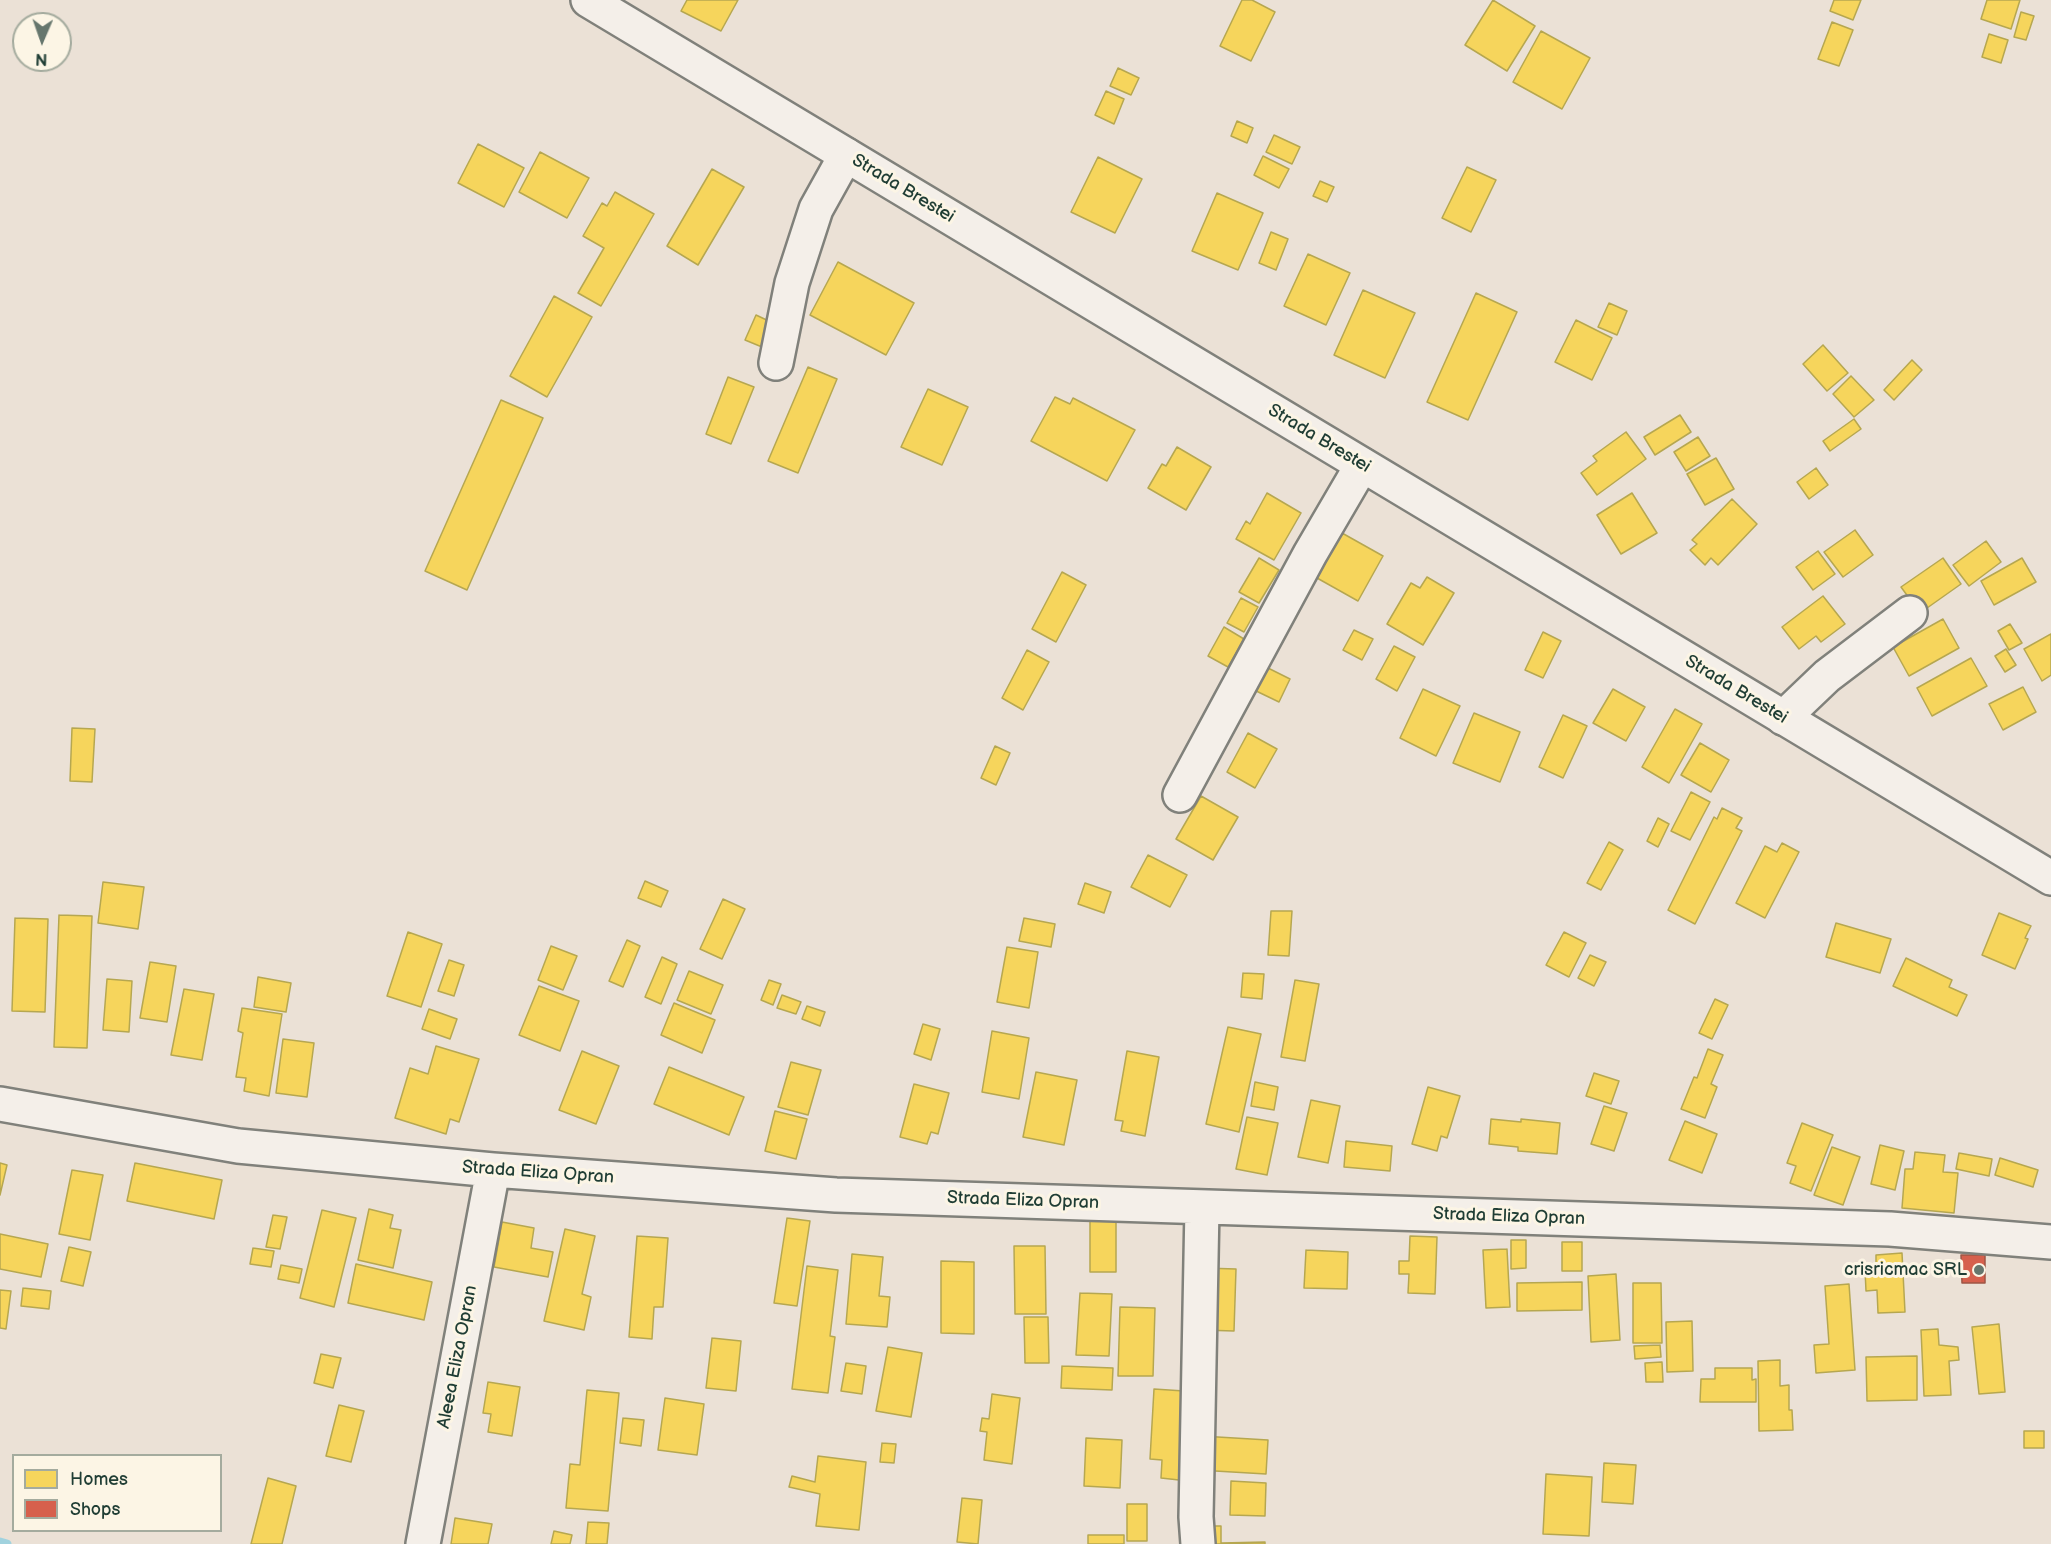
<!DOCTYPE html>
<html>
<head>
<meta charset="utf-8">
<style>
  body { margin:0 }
  #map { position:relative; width:2051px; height:1544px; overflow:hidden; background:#ebe1d6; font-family:"Balsamiq Sans",sans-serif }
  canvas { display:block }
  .legend { position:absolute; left:12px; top:1454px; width:210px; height:78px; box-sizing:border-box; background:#fcf5e5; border:2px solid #a4ab9e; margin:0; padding:8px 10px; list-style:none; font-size:18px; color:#1f3d34 }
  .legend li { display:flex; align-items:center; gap:12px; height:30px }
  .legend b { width:30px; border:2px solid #a4ab9e }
  .north { position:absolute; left:12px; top:12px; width:60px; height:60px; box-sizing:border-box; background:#fcf5e5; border:2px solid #a4ab9e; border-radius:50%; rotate:182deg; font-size:16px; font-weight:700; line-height:24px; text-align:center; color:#1f3d34 }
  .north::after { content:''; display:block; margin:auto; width:21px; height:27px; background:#66766d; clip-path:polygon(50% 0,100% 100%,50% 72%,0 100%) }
</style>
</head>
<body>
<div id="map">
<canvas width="2051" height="1544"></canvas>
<ul class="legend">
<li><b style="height:16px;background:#f6d55c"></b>Homes</li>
<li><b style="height:16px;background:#d6604d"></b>Shops</li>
</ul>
<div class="north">N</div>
</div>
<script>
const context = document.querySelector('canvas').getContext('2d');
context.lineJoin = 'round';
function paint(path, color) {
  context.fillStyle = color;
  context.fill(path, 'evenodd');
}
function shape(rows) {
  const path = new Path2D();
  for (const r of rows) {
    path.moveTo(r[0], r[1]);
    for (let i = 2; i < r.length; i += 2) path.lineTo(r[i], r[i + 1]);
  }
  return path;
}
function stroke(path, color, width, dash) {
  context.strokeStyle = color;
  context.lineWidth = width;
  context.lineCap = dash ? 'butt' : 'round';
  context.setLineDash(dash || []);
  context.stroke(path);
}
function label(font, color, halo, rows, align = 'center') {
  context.font = font + ' "Balsamiq Sans",sans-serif';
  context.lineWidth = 6;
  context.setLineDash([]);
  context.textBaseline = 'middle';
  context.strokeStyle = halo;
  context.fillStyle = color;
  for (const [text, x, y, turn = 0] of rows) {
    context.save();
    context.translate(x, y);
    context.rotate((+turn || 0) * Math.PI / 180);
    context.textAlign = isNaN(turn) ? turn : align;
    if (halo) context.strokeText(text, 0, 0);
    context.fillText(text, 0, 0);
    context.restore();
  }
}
const homes = shape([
  [687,0,738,0,721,31,681,11,687,0],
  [1242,0,1252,0,1275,12,1251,61,1220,46,1242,0],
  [1493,0,1535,26,1507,71,1465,45,1493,0],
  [1834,0,1861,0,1853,20,1830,11,1834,0],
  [1987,0,2020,0,2011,29,1981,19,1987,0],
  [2021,12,2034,16,2026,40,2014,37,2021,12],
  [1832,22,1853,30,1839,66,1818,59,1832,22],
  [1541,31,1590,58,1562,109,1513,82,1541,31],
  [1989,34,2008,40,2001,63,1982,57,1989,34],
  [1118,68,1139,78,1131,95,1110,86,1118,68],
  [1106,91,1124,99,1114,124,1095,115,1106,91],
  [1237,121,1253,128,1247,143,1231,136,1237,121],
  [1274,135,1300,147,1292,164,1266,152,1274,135],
  [478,144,524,168,504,207,458,183,478,144],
  [540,152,589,178,567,218,519,192,540,152],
  [1263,156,1289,169,1279,188,1254,175,1263,156],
  [1098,157,1142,179,1115,233,1071,212,1098,157],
  [1467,167,1496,180,1471,232,1442,218,1467,167],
  [712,169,744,187,698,265,667,246,712,169],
  [1320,181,1334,187,1327,202,1313,196,1320,181],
  [615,192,654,214,601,306,578,293,604,248,583,236,602,203,607,206,615,192],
  [1217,193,1263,213,1238,270,1192,251,1217,193],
  [1271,232,1288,239,1276,270,1259,263,1271,232],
  [1308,254,1350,273,1326,325,1284,306,1308,254],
  [838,262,914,303,886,355,810,315,838,262],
  [1363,290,1415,313,1385,378,1334,355,1363,290],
  [1476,293,1517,312,1468,420,1427,402,1476,293],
  [554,296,592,317,547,397,510,376,554,296],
  [1609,303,1627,311,1617,335,1598,327,1609,303],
  [756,315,773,323,762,347,745,340,756,315],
  [1576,320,1612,338,1592,380,1555,362,1576,320],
  [1823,345,1848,373,1827,391,1803,364,1823,345],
  [1912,360,1922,370,1894,400,1884,390,1912,360],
  [808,367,837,379,798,473,768,461,808,367],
  [1851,376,1874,400,1854,417,1833,394,1851,376],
  [728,377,754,387,731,444,706,434,728,377],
  [928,389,968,407,942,465,901,447,928,389],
  [1055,397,1070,404,1073,398,1135,430,1107,481,1031,441,1055,397],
  [501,400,543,418,467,590,425,571,501,400],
  [1680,415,1691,432,1655,455,1644,437,1680,415],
  [1854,419,1861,429,1830,451,1823,441,1854,419],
  [1626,432,1646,459,1597,495,1581,473,1597,461,1593,456,1626,432],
  [1698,437,1710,456,1686,471,1674,452,1698,437],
  [1177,447,1211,467,1186,510,1148,488,1162,464,1166,466,1177,447],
  [1716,458,1734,489,1705,505,1687,474,1716,458],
  [1816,468,1828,485,1809,499,1797,482,1816,468],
  [1267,493,1301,513,1274,560,1236,539,1246,521,1250,524,1267,493],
  [1632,493,1657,533,1621,554,1597,515,1632,493],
  [1732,499,1757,524,1718,565,1711,558,1705,565,1690,550,1697,544,1692,540,1732,499],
  [1855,530,1873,555,1843,577,1824,552,1855,530],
  [1342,533,1383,556,1358,601,1317,578,1342,533],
  [1986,541,2001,562,1969,586,1953,565,1986,541],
  [1818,551,1835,574,1813,590,1796,567,1818,551],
  [1259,558,1279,570,1259,603,1239,592,1259,558],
  [1943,558,1961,584,1920,613,1901,587,1943,558],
  [2022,558,2036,582,1994,605,1981,581,2022,558],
  [1062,572,1086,585,1056,642,1032,629,1062,572],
  [1427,577,1454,593,1423,645,1387,624,1411,583,1420,588,1427,577],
  [1823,596,1845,624,1821,642,1816,636,1799,649,1782,627,1823,596],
  [1241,598,1258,607,1244,632,1227,623,1241,598],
  [1943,619,1959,648,1909,676,1893,647,1943,619],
  [2010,624,2022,643,2009,650,1998,631,2010,624],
  [1224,627,1244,639,1228,667,1208,656,1224,627],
  [1354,630,1373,639,1362,660,1343,650,1354,630],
  [1543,632,1561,641,1543,678,1525,670,1543,632],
  [2051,634,2051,675,2042,681,2024,649,2051,634],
  [1394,646,1415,657,1397,691,1376,679,1394,646],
  [2006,649,2016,665,2005,672,1995,656,2006,649],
  [1027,650,1049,662,1023,710,1002,698,1027,650],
  [1971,658,1987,686,1932,716,1917,688,1971,658],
  [1264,666,1290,679,1279,702,1252,689,1264,666],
  [2023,687,2036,712,2003,730,1989,704,2023,687],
  [1423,689,1460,706,1436,756,1400,738,1423,689],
  [1613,689,1645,707,1626,741,1593,723,1613,689],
  [1675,709,1702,724,1669,783,1642,767,1675,709],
  [1474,713,1520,732,1500,782,1453,763,1474,713],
  [1563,715,1587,726,1563,778,1539,767,1563,715],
  [72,728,95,729,92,782,70,781,72,728],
  [1248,733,1277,749,1255,788,1227,772,1248,733],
  [1700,743,1729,760,1711,792,1681,775,1700,743],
  [995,746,1010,753,996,785,981,778,995,746],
  [1691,792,1710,802,1690,840,1671,831,1691,792],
  [1201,796,1238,817,1213,860,1176,839,1201,796],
  [1722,808,1742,818,1736,828,1742,831,1695,924,1668,910,1714,817,1717,819,1722,808],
  [1658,818,1669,824,1658,847,1647,841,1658,818],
  [1609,842,1623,850,1601,890,1587,883,1609,842],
  [1782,843,1799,852,1765,918,1736,903,1765,846,1777,852,1782,843],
  [1148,855,1187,875,1170,907,1131,887,1148,855],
  [645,881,668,891,661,907,638,898,645,881],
  [103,882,144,887,138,929,98,923,103,882],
  [1085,883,1111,892,1104,913,1078,904,1085,883],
  [723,899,745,909,722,959,700,949,723,899],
  [1271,911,1292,911,1289,956,1268,955,1271,911],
  [1999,913,2031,926,2025,938,2028,939,2015,969,1982,955,1999,913],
  [59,915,92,916,87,1048,54,1047,59,915],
  [15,918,48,919,45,1012,12,1011,15,918],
  [1024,918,1055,924,1051,947,1019,941,1024,918],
  [1836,923,1891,939,1880,973,1826,957,1836,923],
  [408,932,442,944,421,1007,387,996,408,932],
  [1564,932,1586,943,1569,977,1546,965,1564,932],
  [627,940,640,946,623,987,609,981,627,940],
  [551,946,577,956,563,990,538,980,551,946],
  [1007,947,1038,952,1029,1008,997,1002,1007,947],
  [1590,955,1606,962,1594,986,1578,978,1590,955],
  [662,957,677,964,661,1004,645,997,662,957],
  [1906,958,1952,980,1949,987,1967,995,1957,1016,1893,986,1906,958],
  [449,960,464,965,454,996,438,991,449,960],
  [150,962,176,966,167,1022,140,1018,150,962],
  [689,971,723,985,711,1014,677,1000,689,971],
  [1243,973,1264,974,1262,999,1241,997,1243,973],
  [258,977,291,983,286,1012,254,1007,258,977],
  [107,979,132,981,129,1032,103,1030,107,979],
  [769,980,781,984,773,1005,761,1000,769,980],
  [1295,980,1319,984,1305,1061,1281,1057,1295,980],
  [539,986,579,1001,560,1051,519,1035,539,986],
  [184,989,214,994,202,1060,171,1055,184,989],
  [782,995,801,1002,796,1014,777,1008,782,995],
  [1715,999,1728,1005,1712,1039,1699,1033,1715,999],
  [674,1003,715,1020,702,1053,661,1035,674,1003],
  [807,1006,825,1012,820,1026,802,1019,807,1006],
  [242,1008,282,1014,269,1096,244,1091,246,1078,236,1077,243,1033,238,1031,242,1008],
  [429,1009,457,1019,450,1039,422,1029,429,1009],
  [923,1024,940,1029,931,1060,914,1054,923,1024],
  [1228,1027,1261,1034,1239,1132,1206,1124,1228,1027],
  [992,1031,1029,1038,1019,1099,982,1092,992,1031],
  [283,1039,314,1043,307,1097,276,1093,283,1039],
  [436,1046,479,1059,459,1122,450,1119,446,1134,395,1118,410,1068,428,1074,436,1046],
  [1708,1049,1723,1055,1711,1084,1717,1087,1705,1118,1681,1109,1694,1077,1697,1078,1708,1049],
  [582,1051,619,1066,596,1124,559,1110,582,1051],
  [1127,1051,1159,1057,1145,1136,1121,1131,1123,1121,1115,1120,1127,1051],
  [791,1062,821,1070,808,1115,778,1107,791,1062],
  [669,1067,744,1097,729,1135,654,1104,669,1067],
  [1036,1072,1077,1080,1064,1145,1023,1137,1036,1072],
  [1594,1073,1619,1081,1611,1104,1586,1096,1594,1073],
  [1255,1082,1278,1087,1274,1110,1251,1106,1255,1082],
  [914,1084,949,1093,938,1134,931,1132,927,1144,900,1137,914,1084],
  [1428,1087,1460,1096,1447,1138,1441,1136,1437,1151,1412,1144,1428,1087],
  [1311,1100,1340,1106,1328,1163,1298,1157,1311,1100],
  [1604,1106,1627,1113,1614,1151,1591,1144,1604,1106],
  [775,1111,807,1119,796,1159,765,1151,775,1111],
  [1247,1117,1278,1123,1267,1175,1236,1169,1247,1117],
  [1491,1119,1521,1122,1521,1119,1560,1123,1557,1154,1518,1151,1518,1147,1489,1144,1491,1119],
  [1685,1121,1717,1134,1702,1173,1669,1160,1685,1121],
  [1802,1123,1833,1135,1811,1191,1790,1183,1796,1166,1787,1163,1802,1123],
  [1346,1141,1392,1146,1390,1171,1344,1167,1346,1141],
  [1880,1145,1904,1151,1895,1190,1871,1184,1880,1145],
  [1832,1147,1860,1157,1843,1205,1814,1195,1832,1147],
  [1915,1152,1945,1155,1943,1172,1958,1173,1954,1213,1902,1208,1905,1169,1913,1169,1915,1152],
  [1959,1153,1992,1159,1989,1176,1956,1169,1959,1153],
  [2000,1158,2038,1170,2033,1187,1995,1175,2000,1158],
  [0,1163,7,1165,0,1195,0,1163],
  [135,1163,222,1180,214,1219,127,1201,135,1163],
  [72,1170,103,1175,90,1240,59,1234,72,1170],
  [369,1209,393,1215,390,1228,401,1230,393,1268,358,1260,369,1209],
  [322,1210,356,1218,334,1307,300,1298,322,1210],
  [273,1215,287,1217,280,1249,266,1247,273,1215],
  [787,1218,810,1221,797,1306,774,1303,787,1218],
  [1090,1221,1116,1221,1116,1272,1090,1272,1090,1221],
  [502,1222,534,1228,531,1248,553,1252,548,1277,494,1267,502,1222],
  [565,1229,595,1236,582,1294,591,1297,584,1330,544,1321,565,1229],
  [0,1234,48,1244,41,1277,0,1269,0,1234],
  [637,1236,668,1238,663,1307,654,1307,652,1339,629,1337,637,1236],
  [1410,1236,1437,1237,1435,1294,1408,1293,1409,1274,1399,1274,1399,1261,1409,1261,1410,1236],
  [1511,1240,1526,1240,1526,1268,1511,1269,1511,1240],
  [1562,1242,1582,1242,1582,1271,1562,1271,1562,1242],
  [1014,1246,1045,1246,1046,1314,1015,1314,1014,1246],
  [69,1247,91,1252,83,1286,61,1281,69,1247],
  [253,1248,274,1251,271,1267,250,1264,253,1248],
  [1507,1249,1510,1307,1486,1308,1483,1250,1507,1249],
  [1306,1250,1348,1252,1347,1289,1304,1288,1306,1250],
  [1902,1253,1905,1312,1878,1313,1877,1290,1866,1291,1865,1270,1876,1270,1876,1255,1902,1253],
  [852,1254,883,1257,879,1296,890,1297,887,1327,846,1324,852,1254],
  [941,1261,974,1262,974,1334,941,1333,941,1261],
  [356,1264,432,1282,424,1320,348,1303,356,1264],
  [281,1265,302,1269,299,1283,278,1279,281,1265],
  [807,1266,838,1270,830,1336,835,1337,828,1393,792,1389,807,1266],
  [1204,1268,1236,1269,1234,1331,1202,1330,1204,1268],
  [1616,1274,1620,1340,1591,1342,1588,1276,1616,1274],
  [1582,1282,1582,1310,1517,1311,1517,1283,1582,1282],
  [1633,1283,1661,1283,1662,1343,1633,1343,1633,1283],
  [1849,1284,1855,1370,1816,1373,1814,1345,1829,1344,1825,1286,1849,1284],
  [23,1288,51,1291,49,1309,21,1306,23,1288],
  [0,1290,11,1291,6,1329,0,1328,0,1290],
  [1080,1293,1112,1294,1109,1356,1076,1355,1080,1293],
  [1120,1307,1155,1308,1153,1376,1118,1376,1120,1307],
  [1024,1317,1048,1317,1049,1363,1025,1363,1024,1317],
  [1692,1321,1693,1371,1667,1372,1666,1322,1692,1321],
  [1999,1324,2005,1392,1979,1394,1972,1327,1999,1324],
  [1938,1329,1939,1345,1958,1347,1959,1360,1949,1361,1951,1395,1924,1396,1921,1330,1938,1329],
  [712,1338,741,1341,736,1391,706,1388,712,1338],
  [1660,1345,1661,1357,1635,1359,1634,1346,1660,1345],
  [888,1347,922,1353,911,1417,876,1411,888,1347],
  [321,1354,341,1358,333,1388,314,1383,321,1354],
  [1917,1356,1917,1400,1867,1401,1866,1357,1917,1356],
  [1780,1360,1780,1386,1789,1385,1789,1410,1792,1410,1793,1430,1759,1431,1758,1361,1780,1360],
  [1662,1362,1663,1382,1646,1382,1645,1363,1662,1362],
  [846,1363,866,1366,862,1394,841,1391,846,1363],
  [1062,1366,1113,1368,1112,1390,1061,1388,1062,1366],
  [1715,1368,1752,1368,1752,1380,1756,1379,1756,1402,1700,1402,1701,1379,1715,1379,1715,1368],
  [488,1382,520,1387,512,1436,488,1432,491,1414,483,1413,488,1382],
  [1154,1389,1184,1391,1179,1480,1161,1478,1162,1460,1150,1459,1154,1389],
  [587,1390,619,1393,608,1511,566,1508,570,1464,580,1465,587,1390],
  [992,1394,1020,1398,1012,1464,984,1460,987,1432,980,1431,982,1418,989,1419,992,1394],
  [665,1398,704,1404,697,1455,658,1450,665,1398],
  [339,1405,364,1411,351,1462,326,1456,339,1405],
  [623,1418,644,1420,641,1446,620,1443,623,1418],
  [2024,1431,2044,1431,2044,1448,2024,1448,2024,1431],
  [1201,1436,1268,1440,1266,1474,1198,1470,1201,1436],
  [1086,1438,1122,1440,1120,1488,1084,1486,1086,1438],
  [882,1443,896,1444,894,1463,880,1462,882,1443],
  [818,1456,866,1462,859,1530,816,1526,820,1494,789,1487,792,1476,815,1482,818,1456],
  [1604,1463,1636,1465,1633,1504,1602,1502,1604,1463],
  [1546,1474,1592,1477,1589,1536,1543,1534,1546,1474],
  [268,1478,296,1486,282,1544,251,1544,268,1478],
  [1231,1481,1266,1483,1265,1516,1230,1515,1231,1481],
  [962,1498,982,1500,978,1544,957,1542,962,1498],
  [1127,1504,1147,1504,1147,1541,1127,1541,1127,1504],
  [455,1518,492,1524,488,1544,451,1544,455,1518],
  [588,1522,609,1523,607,1544,586,1544,588,1522],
  [1204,1526,1221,1526,1221,1543,1265,1542,1265,1544,1204,1544,1204,1526],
  [554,1531,572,1535,570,1544,551,1544,554,1531],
  [1088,1535,1124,1535,1124,1544,1088,1544,1088,1535]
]);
paint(homes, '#f6d55c');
stroke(homes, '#b6a750', 1.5);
const shops = shape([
  [1961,1255,1985,1255,1985,1283,1962,1283,1961,1255]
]);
paint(shops, '#d6604d');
stroke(shops, '#9f5646', 1.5);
stroke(shape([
  [0,1542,7,1544]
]), '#a1d2de', 9);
const minor = shape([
  [776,363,792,283,816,209,846,155],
  [1783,718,1827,676,1910,613],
  [1180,795,1310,554,1362,465],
  [0,1104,238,1146,493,1170,836,1195,1890,1229,2051,1242],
  [423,1544,493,1170],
  [1198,1544,1196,1517,1202,1207]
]);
const secondary = shape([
  [588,0,2051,878]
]);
stroke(minor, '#80817b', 38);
stroke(secondary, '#80817b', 38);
stroke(minor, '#f4efe9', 33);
stroke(secondary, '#f4efe9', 33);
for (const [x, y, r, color] of [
  [1979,1270,6,"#66766d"]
]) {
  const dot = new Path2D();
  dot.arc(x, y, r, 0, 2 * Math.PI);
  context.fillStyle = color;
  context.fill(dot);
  stroke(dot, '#fcf5e5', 2);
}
label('18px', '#1f3d34', '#fcf5e5', [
  ["Strada Brestei",903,189,31],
  ["Strada Brestei",1319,439,31],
  ["Strada Brestei",1736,690,31],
  ["Strada Eliza Opran",538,1173,4],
  ["Strada Eliza Opran",1023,1201,2],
  ["Strada Eliza Opran",1509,1217,2],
  ["Aleea Eliza Opran",458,1357,-79]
]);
label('18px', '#1f3d34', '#fcf5e5', [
  ["crisricmac SRL",1967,1270]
], 'right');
</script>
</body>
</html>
